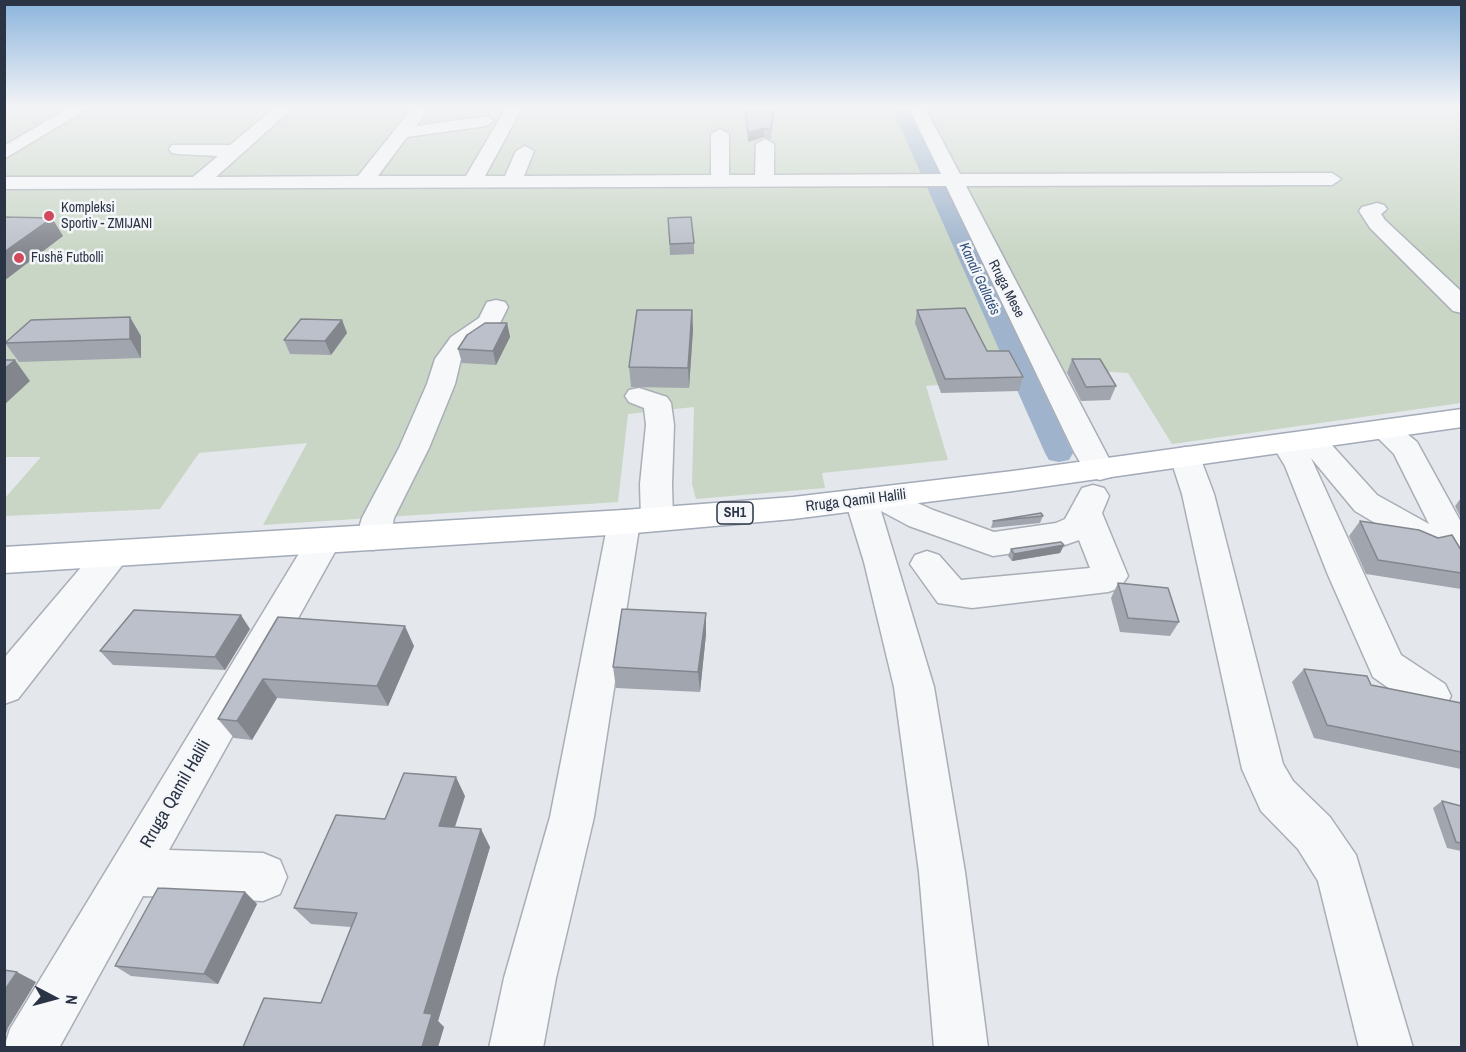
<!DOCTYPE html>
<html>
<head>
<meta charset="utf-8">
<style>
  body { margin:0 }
  #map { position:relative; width:1466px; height:1052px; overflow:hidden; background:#e4e7ec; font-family:"Archivo Narrow",sans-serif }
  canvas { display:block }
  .frame { position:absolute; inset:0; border:6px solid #2b3445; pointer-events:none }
  .north { position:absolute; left:24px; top:968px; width:60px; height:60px; -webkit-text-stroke:4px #f4f6f9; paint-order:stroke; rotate:96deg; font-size:16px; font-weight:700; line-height:24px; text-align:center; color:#2b3445 }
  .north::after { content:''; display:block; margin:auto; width:21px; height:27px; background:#2b3445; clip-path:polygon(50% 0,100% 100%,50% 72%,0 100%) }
</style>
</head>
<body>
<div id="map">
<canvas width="1466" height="1052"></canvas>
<div class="frame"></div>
<div class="north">N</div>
</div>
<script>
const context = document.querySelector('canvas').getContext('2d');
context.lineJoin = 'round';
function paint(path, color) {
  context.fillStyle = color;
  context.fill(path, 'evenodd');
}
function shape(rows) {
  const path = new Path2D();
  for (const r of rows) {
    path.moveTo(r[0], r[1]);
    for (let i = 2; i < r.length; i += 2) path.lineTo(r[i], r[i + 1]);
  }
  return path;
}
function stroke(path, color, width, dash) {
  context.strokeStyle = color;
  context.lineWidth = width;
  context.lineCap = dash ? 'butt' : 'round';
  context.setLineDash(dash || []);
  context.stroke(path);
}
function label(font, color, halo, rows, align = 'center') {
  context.font = font + ' "Archivo Narrow",sans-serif';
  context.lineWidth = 5;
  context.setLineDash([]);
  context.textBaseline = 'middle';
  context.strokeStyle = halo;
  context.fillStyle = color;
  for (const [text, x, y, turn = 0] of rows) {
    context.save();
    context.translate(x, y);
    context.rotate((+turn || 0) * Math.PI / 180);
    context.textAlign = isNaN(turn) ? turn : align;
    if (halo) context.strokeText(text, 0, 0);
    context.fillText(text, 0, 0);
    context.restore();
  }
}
paint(shape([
  [4,106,1461,106,1461,403,1172,444,1128,373,1092,371,926,386,948,460,822,473,825,488,696,499,692,484,694,407,628,414,618,502,263,525,307,443,199,453,160,509,5,516,5,498,41,457,5,457]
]), '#c9d6c5');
paint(shape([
  [891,106,907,106,1073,453,1069,460,1059,462,1049,460,1045,453,891,106]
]), '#9fb4cc');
const minor = shape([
  [72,106,92,106,4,159,4,146,72,106],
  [277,106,295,106,216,177,358,176,414,106,431,106,416,126,486,116,494,121,486,126,407,137,378,176,466,176,507,106,523,106,485,176,505,176,516,151,525,146,534,151,524,176,711,175,711,134,720,129,729,134,729,175,755,175,756,144,765,139,774,144,774,175,941,174,908,106,924,106,960,174,1332,173,1341,179,1332,185,966,186,1115,470,1111,477,1100,480,1089,477,1074,452,946,186,4,189,4,177,193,177,218,156,178,154,172,153,169,149,172,145,230,145,277,106],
  [1377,203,1384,205,1387,209,1381,214,1385,220,1462,292,1462,313,1453,311,1370,228,1359,211,1362,207,1377,203],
  [496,300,505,302,508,307,498,327,469,347,461,359,455,384,429,448,394,518,390,538,385,546,373,550,361,546,356,538,362,518,399,448,427,384,435,359,451,337,479,318,487,302,496,300],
  [639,388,667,397,671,403,674,425,672,484,673,519,669,527,657,530,645,527,641,519,640,484,646,425,644,408,629,402,625,396,629,390,639,388],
  [1384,420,1394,423,1417,442,1462,524,1462,569,1450,566,1439,545,1426,550,1414,546,1355,511,1311,458,1401,655,1445,684,1451,696,1445,708,1431,713,1417,708,1373,677,1328,575,1285,466,1271,443,1276,436,1286,434,1298,438,1301,433,1311,431,1321,433,1377,495,1429,524,1394,454,1369,429,1374,423,1384,420],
  [1185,447,1196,450,1200,457,1214,494,1283,764,1293,781,1330,817,1356,855,1413,1048,1359,1048,1318,881,1298,849,1261,811,1242,769,1182,494,1170,457,1174,450,1185,447],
  [1093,485,1104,488,1109,496,1102,513,1128,576,1120,588,1108,592,972,608,938,603,910,564,915,555,927,551,939,555,961,580,1090,568,1079,540,1062,546,993,556,909,526,881,511,934,687,965,872,988,1048,934,1048,919,872,894,687,864,562,845,500,850,492,861,489,870,492,882,487,933,510,994,532,1056,523,1065,519,1082,488,1093,485],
  [624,510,636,514,640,522,594,817,556,978,543,1048,489,1048,504,978,550,817,608,522,612,514,624,510],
  [324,529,336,532,341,541,169,850,263,853,280,860,287,877,280,894,263,901,143,896,59,1048,4,1048,10,1029,312,532,324,529],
  [112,542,124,545,129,554,124,563,18,699,4,704,4,658,100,545,112,542]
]);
const major = shape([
  [1462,409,1462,427,1013,491,793,519,624,534,4,573,4,547,624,510,793,497,1013,471,1462,409]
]);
stroke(minor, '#a9aeb7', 3);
stroke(major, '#a3abb8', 3);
paint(minor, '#f7f8fa');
paint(major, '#fff');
paint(shape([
  [745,106,773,115,771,140,764,137,748,142],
  [668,218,694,243,694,254,670,255],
  [692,310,693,330,689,388,631,387,629,367],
  [917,310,987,351,1023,377,1019,391,941,393,915,323],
  [342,320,347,333,331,355,290,354,284,340],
  [507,323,510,337,496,365,462,363,458,349],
  [141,336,141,358,19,362,5,343],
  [1072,359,1116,386,1110,400,1081,401,1067,373],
  [1461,498,1461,518,1455,506],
  [1043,516,1040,523,991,528,993,521],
  [1360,521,1461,550,1461,589,1366,574,1349,536],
  [1064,545,1060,553,1012,561,1008,556,1011,549],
  [1118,583,1179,622,1170,636,1120,632,1111,598],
  [706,613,706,634,700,692,616,688,613,667],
  [278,617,414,646,388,706,277,698,252,740,234,738,218,719],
  [250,629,225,670,113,665,100,651],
  [1304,669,1371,685,1461,703,1461,769,1314,738,1292,682],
  [465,796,455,827,490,847,438,1021,444,1027,438,1047,243,1047,321,1003,351,927,311,924,294,908],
  [1442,801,1461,806,1461,851,1447,848,1433,808],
  [245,892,257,904,218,984,131,976,115,966]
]), '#a1a5ae');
paint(shape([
  [764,128,764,137,748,142,748,133],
  [52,218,63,236,4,281,4,252],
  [692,310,693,330,689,388,688,368],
  [130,317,141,336,141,358,130,339],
  [342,320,347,333,331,355,325,341],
  [507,323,510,337,496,365,493,351],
  [15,360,30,381,4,405,4,369],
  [1064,545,1060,553,1012,561,1014,554],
  [706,613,706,634,700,692,698,672],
  [241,615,250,629,225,670,215,657],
  [405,626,414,646,388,706,377,686],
  [263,679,277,698,252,740,237,721],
  [456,777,465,796,449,844,439,826],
  [481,829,490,847,438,1021,444,1027,438,1047,422,1047,424,1013],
  [245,892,257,904,218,984,204,974],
  [17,972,36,982,8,1028,4,1040,4,991]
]), '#83868d');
const building = shape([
  [745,106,774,106,771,130,764,128,748,133,745,106],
  [4,217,52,218,4,252,4,217],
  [691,217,694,243,670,244,668,218,691,217],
  [965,308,987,351,1009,351,1023,377,945,379,917,310,965,308],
  [637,310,692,310,688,368,629,367,637,310],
  [130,317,130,339,5,343,31,320,130,317],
  [301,319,342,320,325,341,284,340,301,319],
  [485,323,507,323,493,351,458,349,467,335,485,323],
  [1072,359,1100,359,1116,386,1086,387,1072,359],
  [4,360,15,360,4,369,4,360],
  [1041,513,1043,516,993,521,1041,513],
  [1360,521,1419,530,1438,538,1452,535,1461,550,1461,573,1378,560,1360,521],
  [1061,542,1064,545,1014,554,1011,549,1061,542],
  [1118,583,1168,588,1179,622,1128,618,1118,583],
  [622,609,706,613,698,672,613,667,622,609],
  [134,610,241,615,215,657,100,651,134,610],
  [278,617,405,626,377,686,263,679,237,721,218,719,278,617],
  [1304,669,1367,676,1371,685,1461,703,1461,752,1327,725,1304,669],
  [404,773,456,777,439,826,481,829,424,1013,432,1014,422,1047,243,1047,264,998,321,1003,357,913,294,908,336,815,385,819,404,773],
  [1442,801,1461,806,1461,843,1456,842,1442,801],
  [158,888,245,892,204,974,115,966,158,888],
  [4,970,17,972,4,991,4,970]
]);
paint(building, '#bbc0ca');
stroke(building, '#83868d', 1.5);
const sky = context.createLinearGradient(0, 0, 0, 254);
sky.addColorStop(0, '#8bb4dd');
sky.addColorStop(0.42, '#f3f4f6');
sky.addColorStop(1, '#f3f4f600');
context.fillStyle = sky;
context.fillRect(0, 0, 1466, 254);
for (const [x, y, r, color] of [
  [49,216,6,"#d1495b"],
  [19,258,6,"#d1495b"]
]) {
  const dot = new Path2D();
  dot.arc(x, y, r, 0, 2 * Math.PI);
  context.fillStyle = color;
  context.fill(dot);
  stroke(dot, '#f4f6f9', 2);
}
label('14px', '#2b3445', '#f4f6f9', [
  ["Kompleksi",61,208],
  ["Sportiv - ZMIJANI",61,224],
  ["Fushë Futbolli",31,258]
], 'left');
label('italic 14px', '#34527a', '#f4f6f9', [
  ["Kanali Gallatës",979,279,65]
]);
label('14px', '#2b3445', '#f4f6f9', [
  ["Rruga Mese",1006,289,63]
]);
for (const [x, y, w] of [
  [735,513,36]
]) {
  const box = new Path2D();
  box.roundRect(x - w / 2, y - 11, w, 22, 4.5);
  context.fillStyle = '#f4f6f9';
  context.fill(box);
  stroke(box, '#2b3445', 1.5);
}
label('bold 14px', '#2b3445', null, [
  ["SH1",735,513]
]);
label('15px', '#2b3445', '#f4f6f9', [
  ["Rruga Qamil Halili",856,501,-7]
]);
label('18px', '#2b3445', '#f4f6f9', [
  ["Rruga Qamil Halili",176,794,-60]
]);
</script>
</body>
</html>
